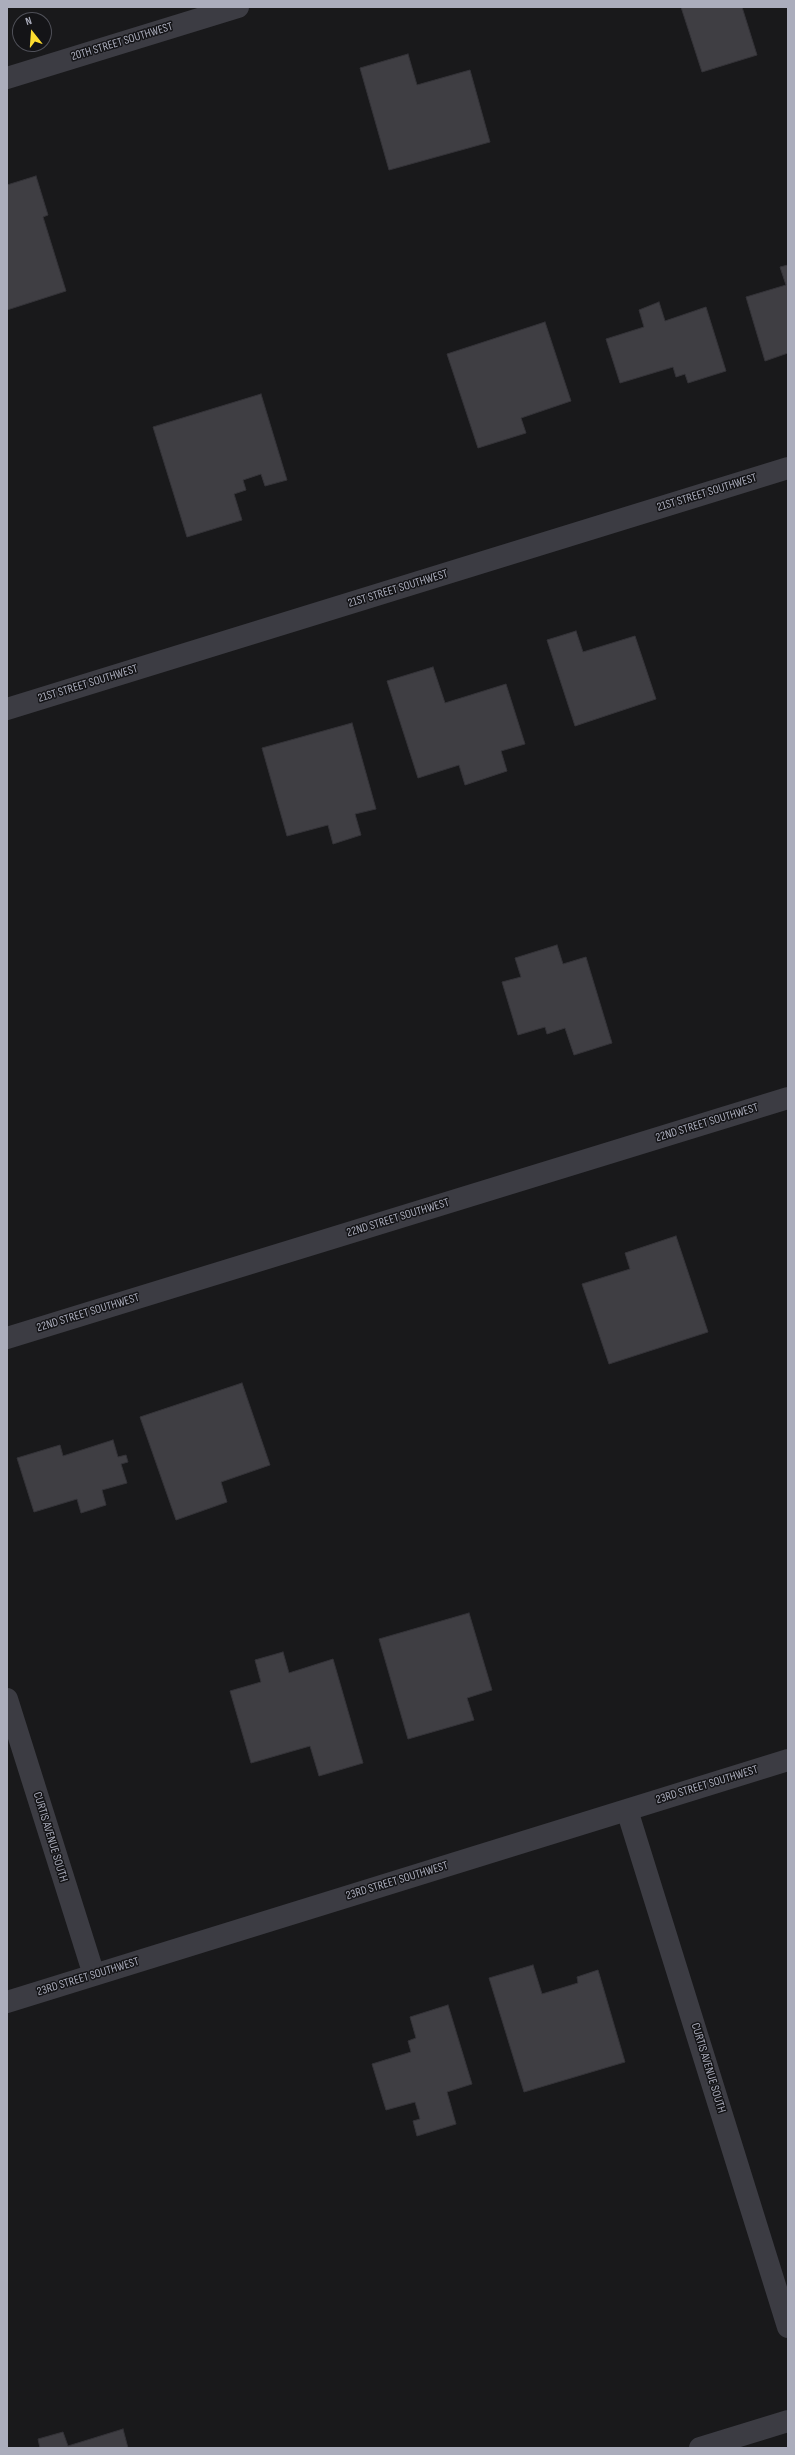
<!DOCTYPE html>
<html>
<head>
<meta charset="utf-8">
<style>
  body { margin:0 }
  #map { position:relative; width:795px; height:2455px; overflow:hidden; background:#19191b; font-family:"Sofia Sans Condensed",sans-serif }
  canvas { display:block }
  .frame { position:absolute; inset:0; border:8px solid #abadbc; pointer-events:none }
  .north { position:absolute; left:12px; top:12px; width:40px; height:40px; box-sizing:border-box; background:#141417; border:1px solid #505159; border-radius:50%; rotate:343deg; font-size:11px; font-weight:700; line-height:16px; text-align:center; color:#abadbc }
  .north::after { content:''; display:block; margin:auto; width:14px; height:18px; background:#fcdc30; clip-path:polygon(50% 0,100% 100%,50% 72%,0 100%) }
</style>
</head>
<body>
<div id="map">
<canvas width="795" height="2455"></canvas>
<div class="frame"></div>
<div class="north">N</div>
</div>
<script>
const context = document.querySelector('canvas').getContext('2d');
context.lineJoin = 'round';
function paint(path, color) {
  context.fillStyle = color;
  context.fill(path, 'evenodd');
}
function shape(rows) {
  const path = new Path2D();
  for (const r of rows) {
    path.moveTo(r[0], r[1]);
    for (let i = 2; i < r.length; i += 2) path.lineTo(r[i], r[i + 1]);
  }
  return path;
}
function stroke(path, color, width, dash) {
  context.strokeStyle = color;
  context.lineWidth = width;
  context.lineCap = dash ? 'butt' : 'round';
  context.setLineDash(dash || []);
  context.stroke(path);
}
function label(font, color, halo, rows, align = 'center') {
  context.font = font + ' "Sofia Sans Condensed",sans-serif';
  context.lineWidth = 3;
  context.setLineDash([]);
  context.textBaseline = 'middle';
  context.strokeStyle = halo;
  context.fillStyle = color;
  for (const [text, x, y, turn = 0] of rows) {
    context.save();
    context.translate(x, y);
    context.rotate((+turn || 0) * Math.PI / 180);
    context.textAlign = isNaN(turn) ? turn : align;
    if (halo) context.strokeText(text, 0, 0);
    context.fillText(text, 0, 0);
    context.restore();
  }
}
const building = shape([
  [681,7,742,7,757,55,702,72,681,7],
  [408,54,417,85,470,70,490,142,389,170,360,68,408,54],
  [36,176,48,215,43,217,66,291,7,310,7,185,36,176],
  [788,265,788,353,765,361,746,297,786,285,780,267,788,265],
  [659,302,665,321,706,307,726,371,688,383,685,374,676,377,673,367,620,383,606,339,644,327,639,310,659,302],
  [545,322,571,401,521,418,526,433,478,448,447,354,545,322],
  [261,394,287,480,265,486,261,474,243,480,246,490,234,494,242,520,187,537,153,427,261,394],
  [576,631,583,652,635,636,656,699,575,726,547,640,576,631],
  [433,667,445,703,506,684,525,744,501,751,507,771,465,785,459,765,418,778,387,681,433,667],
  [352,723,376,809,355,814,361,835,333,844,328,825,287,836,262,748,352,723],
  [557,945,563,964,586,957,612,1043,574,1055,565,1028,547,1034,545,1027,518,1035,502,982,521,977,515,958,557,945],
  [676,1236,708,1332,609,1364,582,1284,630,1269,625,1253,676,1236],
  [242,1383,270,1465,221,1482,227,1502,176,1520,140,1417,242,1383],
  [113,1440,118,1457,126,1455,128,1462,121,1464,127,1483,102,1490,106,1505,81,1513,77,1499,34,1512,17,1458,60,1445,63,1456,113,1440],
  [469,1613,492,1690,467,1698,474,1720,408,1739,379,1639,469,1613],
  [283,1652,289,1673,333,1659,363,1763,319,1776,310,1746,251,1763,230,1691,261,1682,255,1660,283,1652],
  [533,1965,542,1994,578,1983,577,1977,598,1970,625,2062,524,2092,489,1978,533,1965],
  [448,2005,472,2084,447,2092,456,2124,417,2136,413,2121,420,2119,415,2102,386,2110,372,2064,411,2052,408,2041,416,2038,410,2017,448,2005],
  [123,2429,128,2448,40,2448,38,2439,63,2432,68,2446,123,2429]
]);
paint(building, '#3f3e43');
stroke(building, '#343338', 1);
stroke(shape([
  [7,78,238,7],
  [7,709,788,468],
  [7,1338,788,1098],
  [7,1699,94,1975],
  [627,1810,788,2327],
  [7,2002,788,1760],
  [700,2448,788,2421]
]), '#3c3c43', 22);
label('12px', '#abadbc', '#141417', [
  ["20TH STREET SOUTHWEST",122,42,-17],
  ["21ST STREET SOUTHWEST",707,493,-17],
  ["21ST STREET SOUTHWEST",398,589,-17],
  ["21ST STREET SOUTHWEST",88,684,-17],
  ["22ND STREET SOUTHWEST",707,1123,-17],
  ["22ND STREET SOUTHWEST",398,1218,-17],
  ["22ND STREET SOUTHWEST",88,1313,-17],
  ["23RD STREET SOUTHWEST",707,1785,-17],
  ["CURTIS AVENUE SOUTH",50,1837,73],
  ["23RD STREET SOUTHWEST",397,1881,-17],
  ["23RD STREET SOUTHWEST",88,1977,-17],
  ["CURTIS AVENUE SOUTH",708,2068,73]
]);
</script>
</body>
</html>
